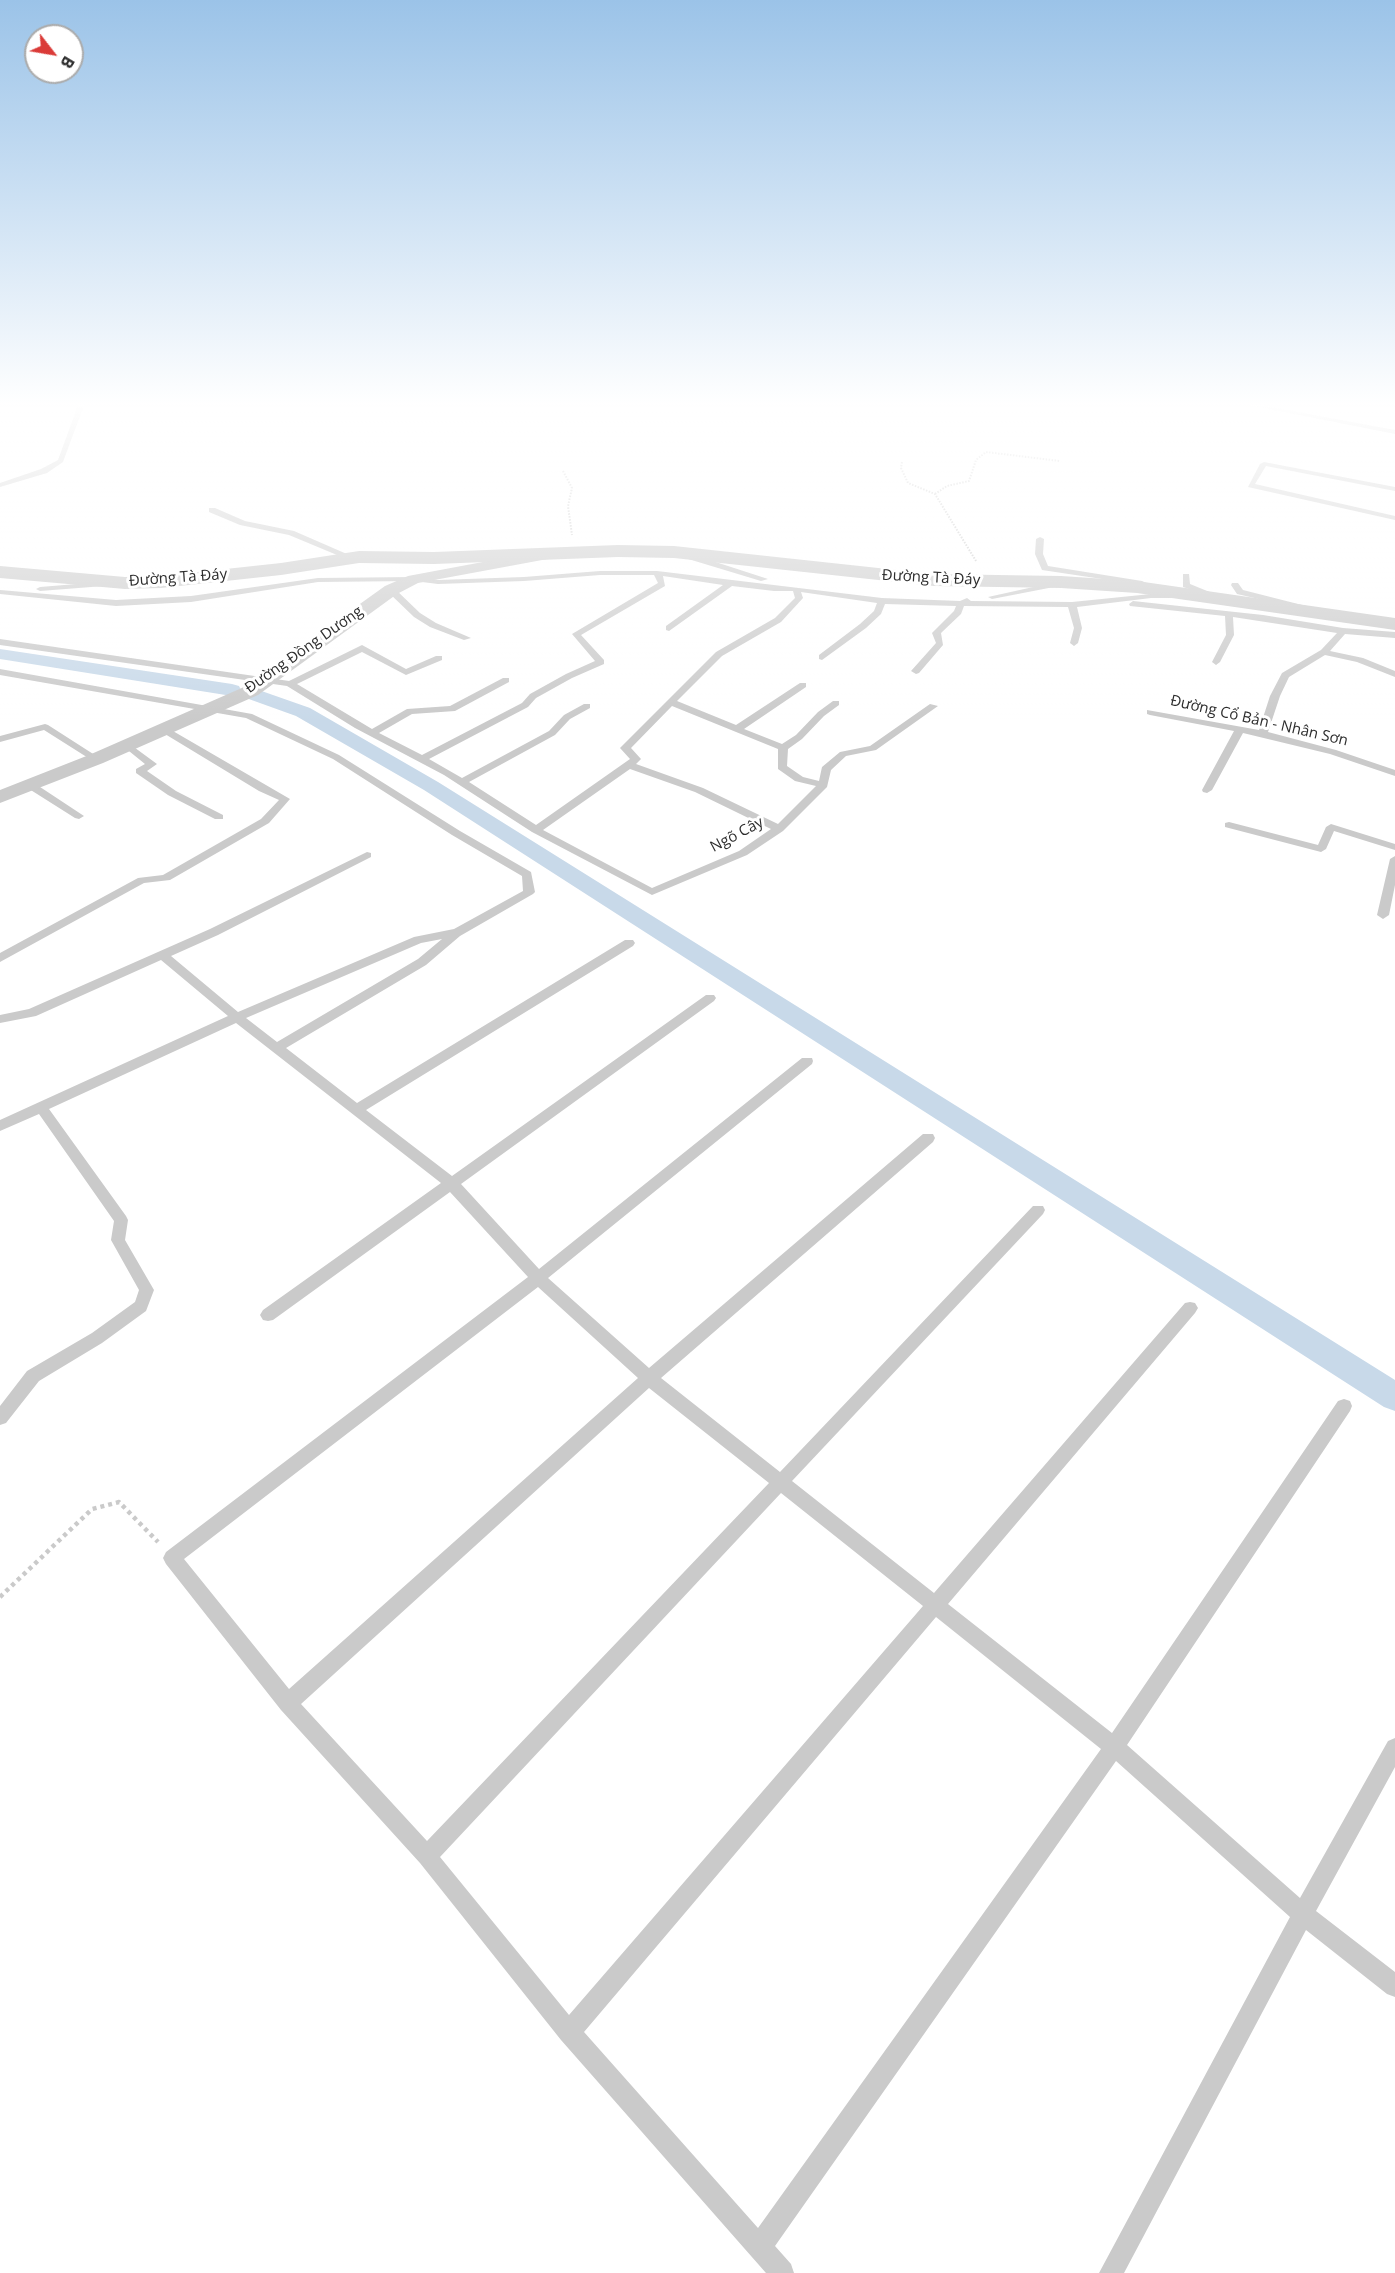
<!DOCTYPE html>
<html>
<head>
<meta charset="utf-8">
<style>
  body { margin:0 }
  #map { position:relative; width:1395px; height:2273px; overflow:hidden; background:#fff; font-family:"Open Sans",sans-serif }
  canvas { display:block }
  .north { position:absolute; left:24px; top:24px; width:60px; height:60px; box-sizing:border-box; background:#fff; border:2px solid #ababab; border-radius:50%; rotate:121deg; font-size:16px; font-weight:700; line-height:24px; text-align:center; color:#2d2d2d }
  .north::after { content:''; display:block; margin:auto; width:21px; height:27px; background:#da3b38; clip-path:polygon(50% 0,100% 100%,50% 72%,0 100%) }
</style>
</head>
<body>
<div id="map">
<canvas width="1395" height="2273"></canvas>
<div class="north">B</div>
</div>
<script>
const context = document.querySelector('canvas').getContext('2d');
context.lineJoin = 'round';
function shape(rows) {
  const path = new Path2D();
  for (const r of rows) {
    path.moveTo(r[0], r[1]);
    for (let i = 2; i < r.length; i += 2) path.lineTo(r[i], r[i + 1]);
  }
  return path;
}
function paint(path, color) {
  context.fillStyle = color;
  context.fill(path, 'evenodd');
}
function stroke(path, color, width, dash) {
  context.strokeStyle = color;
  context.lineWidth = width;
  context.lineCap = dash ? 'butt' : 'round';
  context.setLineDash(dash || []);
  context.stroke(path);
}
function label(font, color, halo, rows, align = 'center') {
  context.font = font + ' "Open Sans",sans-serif';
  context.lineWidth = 6;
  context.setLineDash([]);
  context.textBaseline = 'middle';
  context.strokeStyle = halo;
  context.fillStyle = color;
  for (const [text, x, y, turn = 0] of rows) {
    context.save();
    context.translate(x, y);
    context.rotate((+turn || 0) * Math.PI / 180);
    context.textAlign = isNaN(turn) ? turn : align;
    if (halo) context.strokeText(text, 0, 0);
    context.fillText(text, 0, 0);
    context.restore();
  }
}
paint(shape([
  [0,649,232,684,239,686,241,690,239,694,232,696,0,659,0,649],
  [253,688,310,708,438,782,1395,1380,1395,1411,1384,1407,424,790,296,716,246,698,244,694,246,690,253,688]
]), '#c8d9e9');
stroke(shape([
  [902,462,901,468,908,483,935,494,976,561],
  [563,471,572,488,568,506,572,535],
  [935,494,947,486,969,481,976,460,986,452,1060,461]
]), '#cacaca', 2, [1.5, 1.5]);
stroke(shape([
  [0,1597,92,1509,119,1502,158,1542]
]), '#cacaca', 4.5, [4, 4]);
paint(shape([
  [78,405,84,405,63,462,47,473,0,487,0,483,41,469,58,460,78,405],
  [1249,405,1260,405,1395,430,1395,434,1249,405],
  [1264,462,1395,487,1395,491,1266,466,1255,484,1395,516,1395,520,1248,487,1260,464,1264,462],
  [209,508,215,508,245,521,294,531,356,558,349,560,289,535,240,525,209,512,209,508],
  [1040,537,1044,539,1043,554,1048,566,1142,581,1146,583,1142,585,1042,570,1035,554,1036,539,1040,537],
  [685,554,691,554,768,579,761,581,685,558,685,554],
  [600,571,657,571,882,598,960,601,967,598,971,601,1072,602,1151,594,1175,594,1179,596,1175,598,1151,598,1077,607,1082,628,1078,643,1074,646,1070,643,1074,628,1068,607,964,606,961,614,941,633,943,645,919,673,916,674,911,671,936,643,932,633,954,611,956,606,885,604,881,614,866,628,822,660,819,659,819,655,860,624,874,611,877,603,801,592,803,598,781,622,722,656,677,701,736,725,800,683,806,683,806,687,744,729,782,744,796,735,818,712,833,701,839,701,839,705,824,716,802,739,788,749,787,766,803,777,819,781,822,767,840,752,870,746,930,704,938,706,876,750,846,756,831,770,827,787,783,831,747,855,652,895,532,832,444,775,355,728,287,686,0,645,0,639,289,681,362,645,406,669,436,656,442,656,442,660,406,675,362,652,297,684,372,729,407,709,450,706,503,678,509,678,509,682,455,711,412,714,379,733,422,755,522,703,530,694,566,674,595,661,572,634,658,583,654,575,600,575,524,581,438,584,414,581,318,582,191,602,116,606,0,594,0,590,116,600,191,596,318,578,414,577,438,580,524,577,600,571],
  [663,576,723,585,666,626,666,630,669,631,732,586,774,591,793,591,795,598,775,618,716,652,620,748,630,759,536,825,469,782,555,735,570,719,590,708,590,704,584,704,564,715,549,731,462,778,429,759,528,707,536,698,572,678,604,664,604,660,581,635,665,586,663,576],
  [672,706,778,749,778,769,795,781,816,786,778,824,703,788,636,764,641,759,631,748,672,706],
  [630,769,695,792,771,829,739,851,652,888,543,830,630,769],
  [1183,574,1189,574,1190,584,1217,595,1213,597,1183,587,1183,574],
  [101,582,104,582,104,586,40,591,36,589,40,587,101,582],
  [1056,582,1059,582,1059,586,992,599,988,597,1056,582],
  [1232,583,1238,583,1243,590,1306,606,1302,609,1237,594,1231,585,1232,583],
  [388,588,394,588,420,613,436,623,471,638,464,640,430,627,414,617,388,592,388,588],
  [1133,601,1263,615,1343,628,1395,632,1395,638,1345,634,1330,651,1363,658,1395,671,1395,677,1357,662,1325,655,1289,677,1280,696,1268,732,1336,750,1395,770,1395,776,1330,754,1243,733,1212,790,1207,793,1203,792,1202,790,1234,731,1150,715,1147,714,1147,710,1259,730,1270,696,1282,673,1321,650,1337,633,1233,617,1234,635,1220,662,1216,665,1212,662,1226,635,1225,616,1130,606,1129,604,1133,601],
  [0,669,252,714,339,755,460,831,531,872,535,892,533,894,460,936,426,965,286,1048,357,1103,625,940,633,940,635,943,633,946,366,1110,452,1176,706,995,714,995,716,998,714,1001,461,1184,539,1269,802,1058,812,1058,813,1061,812,1064,548,1278,649,1368,923,1134,933,1134,935,1138,933,1142,661,1378,780,1472,1033,1206,1043,1206,1045,1210,1043,1214,792,1481,934,1593,1185,1303,1190,1302,1195,1303,1198,1308,1195,1313,948,1604,1112,1733,1338,1401,1344,1399,1350,1401,1352,1406,1350,1411,1127,1745,1300,1898,1388,1741,1395,1738,1395,1767,1316,1911,1395,1972,1395,1997,1387,1994,1306,1930,1124,2273,1099,2273,1290,1917,1116,1761,775,2246,791,2264,794,2273,766,2273,561,2040,420,1863,281,1710,166,1564,163,1558,166,1552,528,1277,450,1192,273,1320,268,1321,263,1320,260,1315,263,1310,441,1183,236,1023,49,1109,126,1216,128,1220,125,1240,154,1290,146,1311,102,1343,39,1381,6,1423,0,1425,0,1406,27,1371,92,1333,135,1302,139,1290,111,1240,114,1221,39,1114,0,1131,0,1120,228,1016,161,960,36,1016,0,1023,0,1015,29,1009,210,929,367,852,371,853,371,857,218,935,171,956,238,1012,414,937,454,929,523,891,522,876,452,835,333,759,246,718,0,675,0,669],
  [442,939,418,959,277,1042,246,1018,421,943,442,939],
  [538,1287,638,1378,289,1689,184,1559,538,1287],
  [649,1388,769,1483,427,1841,301,1704,649,1388],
  [781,1493,923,1606,569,2015,440,1857,781,1493],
  [936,1617,1101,1749,758,2228,584,2032,936,1617],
  [45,724,48,725,101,759,93,761,44,730,0,742,0,736,45,724],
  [160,727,166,727,290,799,269,823,170,880,144,883,0,962,0,953,138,878,163,875,261,819,279,800,259,791,160,731,160,727],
  [127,742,157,764,147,771,176,791,223,815,223,819,215,819,168,795,136,773,136,769,145,764,124,747,122,745,127,742],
  [30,782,34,783,84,816,79,819,75,818,26,787,25,785,30,782],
  [1229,822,1318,845,1326,827,1331,824,1395,844,1395,850,1334,831,1326,849,1321,852,1225,827,1225,823,1229,822],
  [1395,856,1395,885,1389,915,1383,919,1377,915,1390,859,1395,856]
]), '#cacaca');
paint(shape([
  [547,550,553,552,555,555,553,558,418,583,397,594,258,695,103,763,0,803,0,790,89,755,244,687,385,586,408,576,547,550]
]), '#cacaca');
paint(shape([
  [618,545,674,546,934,574,1061,576,1137,581,1395,618,1395,630,1137,593,1061,588,934,586,674,558,618,557,434,564,359,563,281,575,161,588,125,589,0,578,0,566,125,577,161,576,281,563,359,551,434,552,618,545]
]), '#cacaca');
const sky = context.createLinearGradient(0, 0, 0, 723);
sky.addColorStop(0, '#9bc3e8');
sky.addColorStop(0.56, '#fff');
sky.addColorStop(1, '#ffffff00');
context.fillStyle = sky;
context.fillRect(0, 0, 1395, 723);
label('15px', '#2d2d2d', '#fff', [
  ["Đường Tà Đáy",178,578,-4],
  ["Đường Tà Đáy",931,578,3],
  ["Đường Đồng Dương",304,650,-35],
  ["Đường Cổ Bản - Nhân Sơn",1259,721,13],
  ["Ngõ Cây",737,835,-28]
]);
</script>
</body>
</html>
